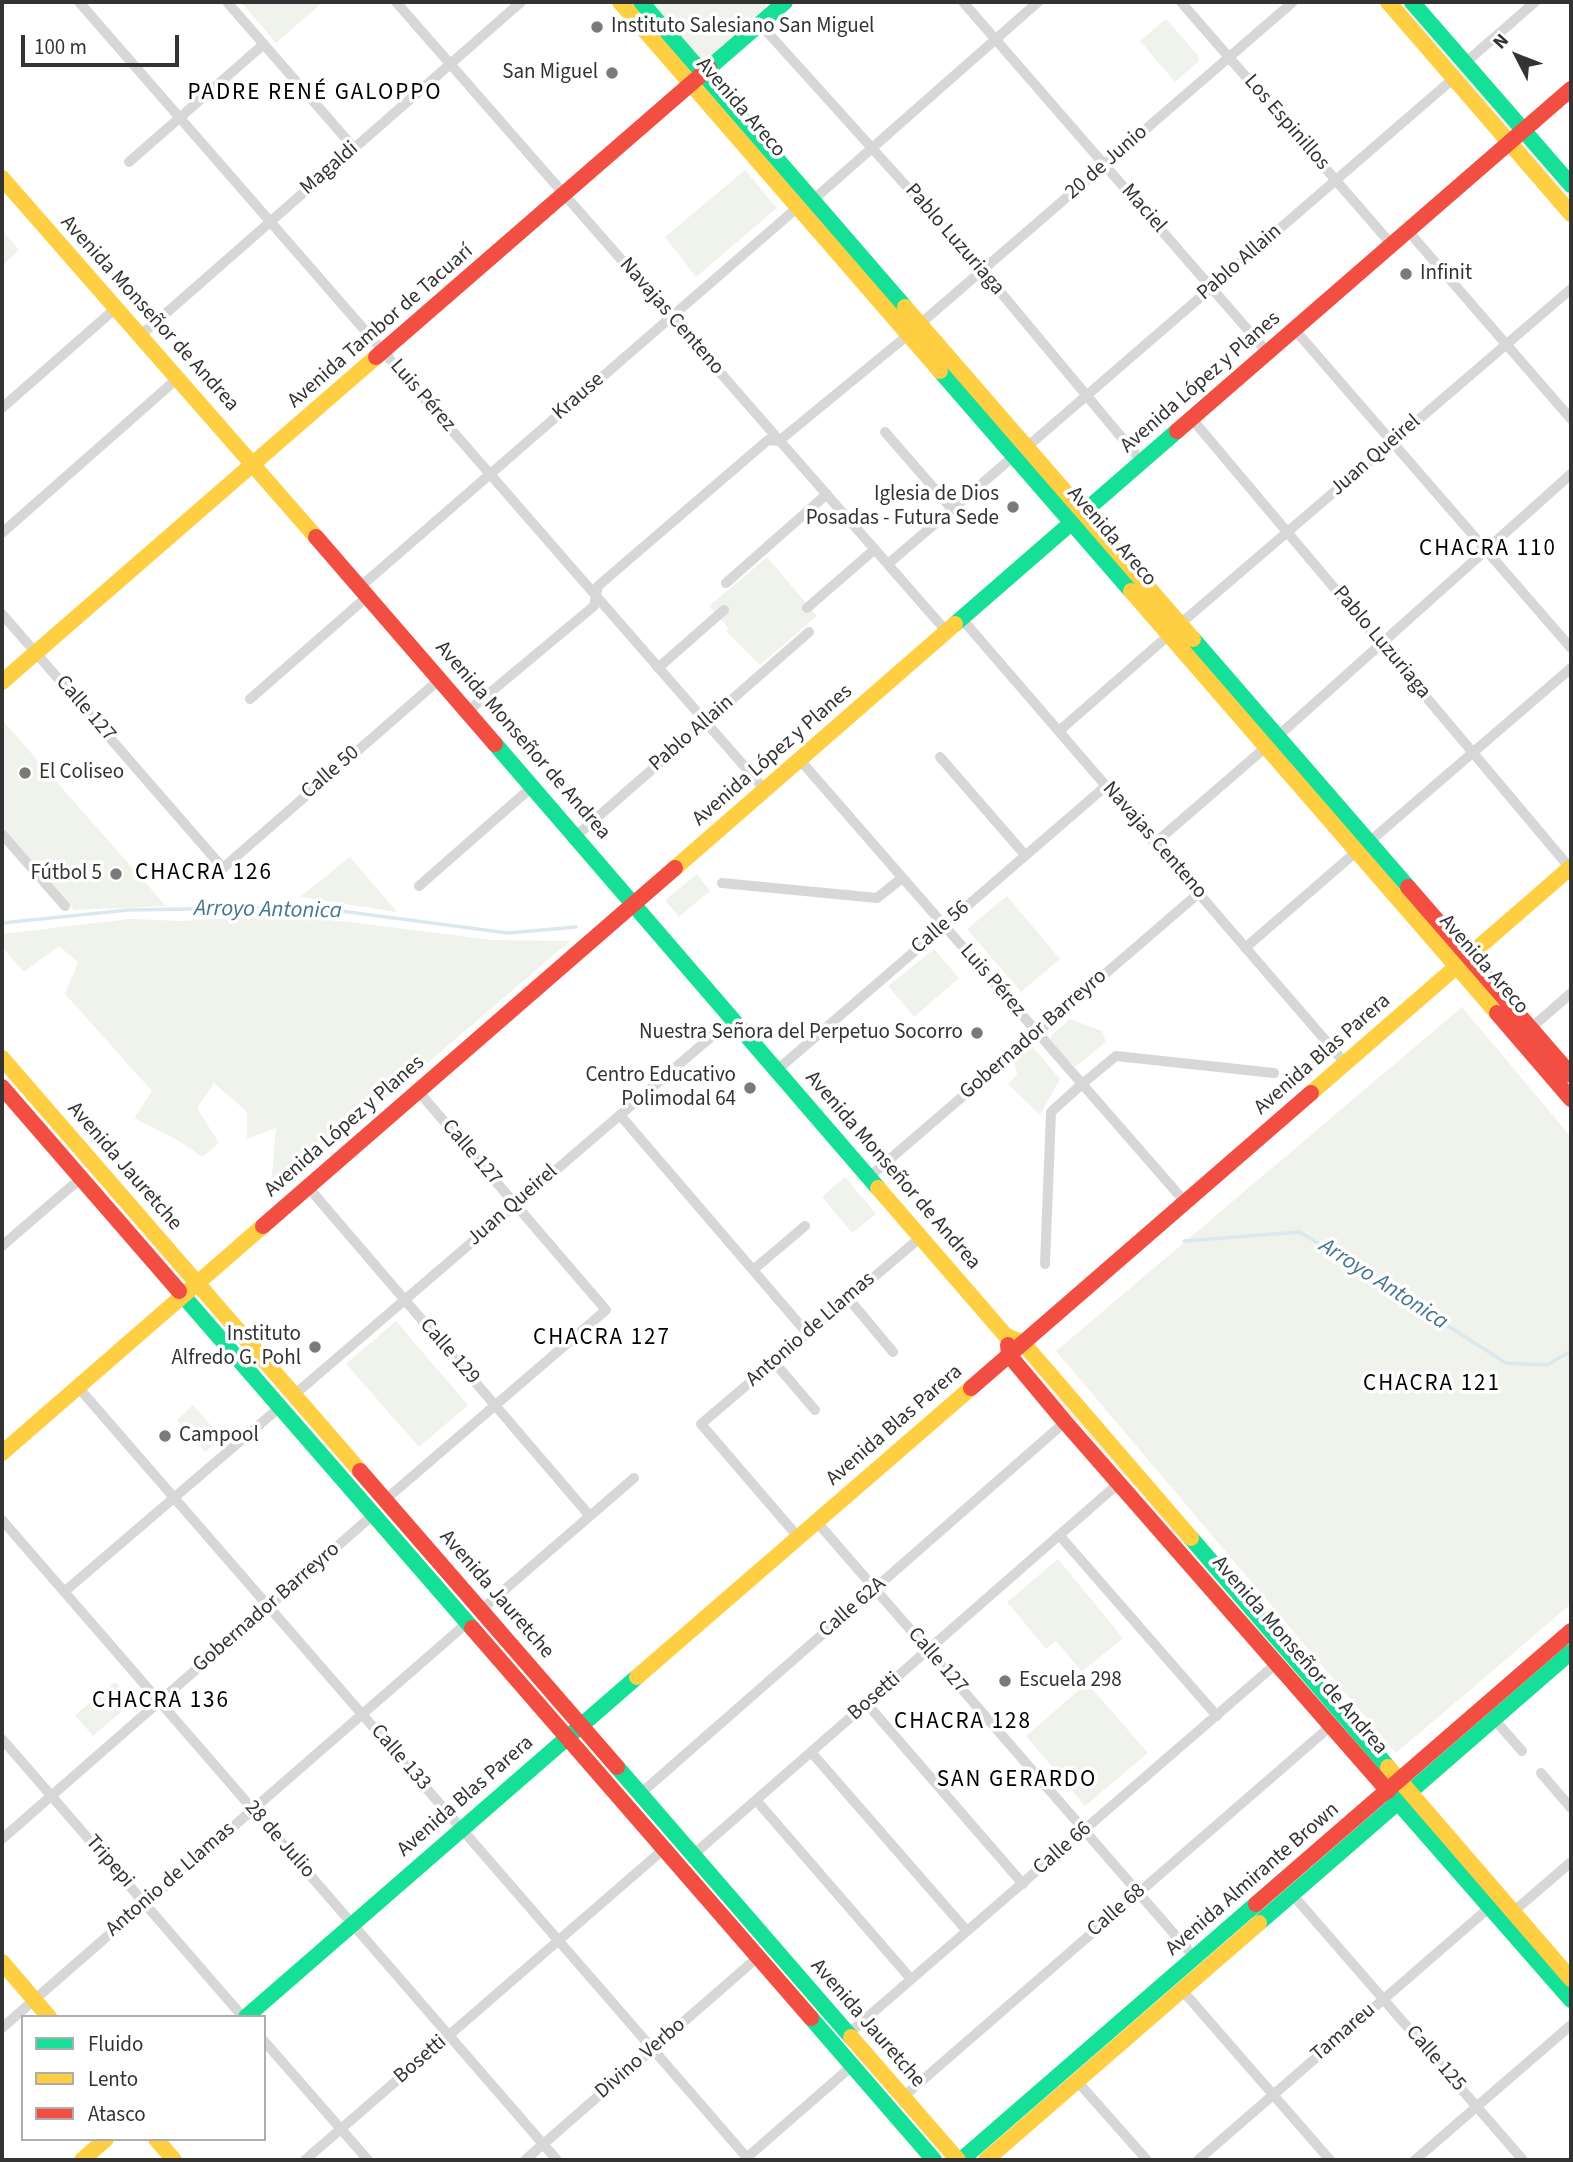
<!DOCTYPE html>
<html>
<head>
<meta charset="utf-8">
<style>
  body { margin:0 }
  #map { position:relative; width:1573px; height:2162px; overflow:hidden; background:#fff; font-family:"Source Sans 3",sans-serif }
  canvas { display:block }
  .frame { position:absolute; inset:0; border:4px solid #333; pointer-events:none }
  .legend { position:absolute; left:21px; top:2015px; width:245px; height:126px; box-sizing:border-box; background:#fff; border:2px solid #adadad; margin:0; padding:9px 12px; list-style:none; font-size:21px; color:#333 }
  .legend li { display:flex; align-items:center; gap:14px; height:35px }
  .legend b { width:35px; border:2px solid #adadad }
  .north { position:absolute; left:1482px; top:21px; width:70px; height:70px; -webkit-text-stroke:5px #fff; paint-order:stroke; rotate:312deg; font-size:19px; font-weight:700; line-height:28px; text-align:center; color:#333 }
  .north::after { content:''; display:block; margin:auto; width:24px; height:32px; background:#333; clip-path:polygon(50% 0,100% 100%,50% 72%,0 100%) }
  .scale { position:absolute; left:21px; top:35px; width:158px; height:32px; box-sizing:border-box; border:4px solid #333; border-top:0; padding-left:9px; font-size:21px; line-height:24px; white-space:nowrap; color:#333; -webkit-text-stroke:5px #fff; paint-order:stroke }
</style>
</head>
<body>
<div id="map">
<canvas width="1573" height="2162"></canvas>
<div class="frame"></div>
<ul class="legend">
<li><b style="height:9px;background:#16e098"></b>Fluido</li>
<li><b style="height:9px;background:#ffcf43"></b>Lento</li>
<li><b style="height:9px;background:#f24e42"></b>Atasco</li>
</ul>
<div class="north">N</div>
<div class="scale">100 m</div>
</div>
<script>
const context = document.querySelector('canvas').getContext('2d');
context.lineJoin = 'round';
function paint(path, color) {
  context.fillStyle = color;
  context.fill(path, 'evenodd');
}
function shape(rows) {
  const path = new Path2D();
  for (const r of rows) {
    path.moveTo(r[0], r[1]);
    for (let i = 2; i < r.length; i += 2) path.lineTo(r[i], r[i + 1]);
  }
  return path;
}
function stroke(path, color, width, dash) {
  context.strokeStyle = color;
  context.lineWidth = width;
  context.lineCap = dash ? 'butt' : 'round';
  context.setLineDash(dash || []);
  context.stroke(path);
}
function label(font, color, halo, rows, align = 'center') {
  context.font = font + ' "Source Sans 3",sans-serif';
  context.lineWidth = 7;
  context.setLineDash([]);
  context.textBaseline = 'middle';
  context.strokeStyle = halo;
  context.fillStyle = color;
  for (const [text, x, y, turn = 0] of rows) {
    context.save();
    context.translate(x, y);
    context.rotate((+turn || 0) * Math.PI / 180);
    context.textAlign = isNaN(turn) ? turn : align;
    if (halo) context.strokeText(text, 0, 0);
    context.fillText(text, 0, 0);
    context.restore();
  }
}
paint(shape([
  [241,2,323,2,276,43],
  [651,2,770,2,703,62],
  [1394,2,1404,2,1571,194,1571,207],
  [1166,19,1197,54,1199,61,1175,82,1140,41],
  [745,170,777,208,696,277,665,237],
  [2,230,19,250,2,266],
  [767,557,817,616,760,665,726,631,729,629,709,606],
  [2,720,166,906,74,910,2,826],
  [350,857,397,912,300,897],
  [697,874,710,891,679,917,665,900],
  [1007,896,1060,959,1021,992,967,929],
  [266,916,334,920,492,940,570,941,270,1198,276,1128,247,1139,247,1112,214,1083,197,1108,219,1143,202,1157,176,1139,134,1118,152,1091,65,994,78,962,59,946,24,972,2,947,2,934,130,919,183,921],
  [934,949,959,978,914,1017,888,986],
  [1462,1007,1571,1137,1571,1604,1396,1753,1056,1351],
  [1070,1019,1102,1031,1106,1042,1075,1067,1050,1042,1051,1036],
  [1032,1046,1060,1079,1040,1115,1008,1084,1017,1074,1014,1062],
  [845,1177,876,1214,852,1233,822,1197],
  [396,1321,468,1405,419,1447,346,1364],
  [1031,1362,1378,1762,1375,1766,1028,1366],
  [193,1405,222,1438,205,1452,177,1420],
  [1058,1559,1123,1638,1082,1672,1056,1641,1046,1649,1007,1602],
  [115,1682,133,1702,93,1736,75,1715],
  [1087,1683,1148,1753,1085,1806,1026,1736]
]), '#f0f3ec');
stroke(shape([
  [2,923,128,910,310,907,508,933,576,927],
  [1184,1241,1300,1232,1506,1363,1547,1365,1571,1351]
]), '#dbe8ee', 3.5);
stroke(shape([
  [79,2,765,790],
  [227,2,354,148],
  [396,2,947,632],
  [963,2,1268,353],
  [1181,2,1392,245],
  [760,24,982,270,1142,462],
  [1465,63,1535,2],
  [129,162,264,44],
  [813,200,1038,2],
  [1408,231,1571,419],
  [920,324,1293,2],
  [1295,330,1571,648],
  [140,336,521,2],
  [2,408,116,308],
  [1192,419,1570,868],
  [885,432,952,509],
  [779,441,908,335],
  [1027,447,1454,78],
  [2,533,178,378],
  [888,564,1014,456],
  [726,583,827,494],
  [360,587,798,207],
  [807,608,875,549],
  [2,614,223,868,440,679],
  [962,619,1345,1063],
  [1180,624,1571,289],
  [658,668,724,610],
  [250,699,368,596],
  [468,711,594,606,598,586,768,440,779,441],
  [1059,731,1169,635],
  [1278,736,1571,474],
  [940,757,1025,855],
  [800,760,1185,1202],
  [2,834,65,906],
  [576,836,809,632],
  [1369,842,1571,668],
  [1155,843,1266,747],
  [722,883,877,898,902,878],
  [419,886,533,786],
  [1245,948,1356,852],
  [1531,1028,1571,993],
  [777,1070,1106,786],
  [620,1115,807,1333],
  [869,1177,1199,893],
  [308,1187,590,1516],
  [2,1246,81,1178],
  [1045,1264,1051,1112,1082,1084,1116,1056,1274,1073],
  [753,1270,805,1226],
  [848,1298,893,1352],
  [774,1362,815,1410],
  [78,1387,749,2160],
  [294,1395,733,1018],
  [385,1500,606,1310,418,1091],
  [2,1520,557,2160],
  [817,1522,1195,1958],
  [1060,1536,1217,1716],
  [799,1538,701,1424,921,1237],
  [64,1592,280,1407],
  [481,1610,634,1478],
  [867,1704,1023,1884],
  [1494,1719,1522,1751],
  [2,1739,243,2017],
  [811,1752,967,1931],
  [1541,1773,1571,1808],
  [640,1794,1065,1422],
  [756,1800,911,1979],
  [2,1839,373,1515],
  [693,1855,1119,1483],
  [1292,1894,1523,2160],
  [1513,1912,1571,1862],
  [1182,1990,1330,2160],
  [2,2028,467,1623],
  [848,2034,1277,1663],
  [264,2041,368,2160],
  [1077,2081,1147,2160],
  [903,2097,1332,1725],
  [305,2160,664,1849],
  [525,2160,758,1957],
  [744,2160,852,2066],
  [1198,2160,1490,1907],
  [1415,2160,1571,2025]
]), '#d7d7d7', 10);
stroke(shape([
  [641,2,905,307],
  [1412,2,1571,185],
  [709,68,785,2],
  [940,371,1131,591],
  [955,624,1177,431],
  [1193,639,1408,887],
  [495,744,878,1188],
  [179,1291,472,1628],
  [1191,1538,1388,1767],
  [617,1767,851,2037],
  [1388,1791,1571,2000],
  [1259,1923,1571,1652],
  [246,2017,637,1677],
  [811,2018,934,2160],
  [961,2160,1256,1904]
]), '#16e098', 16);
stroke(shape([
  [620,2,940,371],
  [1388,2,1571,214],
  [2,178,316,537],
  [905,307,1193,639],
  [1131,591,1497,1013],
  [2,682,376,357],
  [675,868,955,624],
  [2,1058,360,1471],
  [1311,1093,1571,867],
  [878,1188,1006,1336,1023,1343,1191,1538],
  [2,1453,263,1226],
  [637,1677,971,1388],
  [1388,1767,1571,1979],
  [2,1962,49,2017],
  [851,2037,958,2160],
  [156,2139,174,2160],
  [82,2160,106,2139],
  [986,2160,1259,1923]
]), '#ffcf43', 16);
stroke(shape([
  [376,357,709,68],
  [1177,431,1571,89],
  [316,537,495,744],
  [1408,887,1571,1075],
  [1497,1013,1571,1099],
  [2,1087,179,1291],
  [263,1226,675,868],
  [1008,1345,1009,1355,1065,1422,1388,1791],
  [971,1388,1311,1093],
  [360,1471,617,1767],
  [472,1628,811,2018],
  [1256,1904,1571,1631]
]), '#f24e42', 16);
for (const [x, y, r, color] of [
  [597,27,7,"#7a7a7a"],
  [612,73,7,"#7a7a7a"],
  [1406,274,7,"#7a7a7a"],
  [1013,507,7,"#7a7a7a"],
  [25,773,7,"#7a7a7a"],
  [116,874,7,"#7a7a7a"],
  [977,1033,7,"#7a7a7a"],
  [750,1088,7,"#7a7a7a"],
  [315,1347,7,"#7a7a7a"],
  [165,1436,7,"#7a7a7a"],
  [1005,1681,7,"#7a7a7a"]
]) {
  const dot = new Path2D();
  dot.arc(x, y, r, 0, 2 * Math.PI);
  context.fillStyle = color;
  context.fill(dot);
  stroke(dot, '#fff', 2.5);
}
label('21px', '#333', '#fff', [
  ["Instituto Salesiano San Miguel",611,27,"left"],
  ["San Miguel",598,73],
  ["Infinit",1420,274,"left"],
  ["Iglesia de Dios",999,495],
  ["Posadas - Futura Sede",999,519],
  ["El Coliseo",39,773,"left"],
  ["Fútbol 5",102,874],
  ["Nuestra Señora del Perpetuo Socorro",963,1033],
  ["Centro Educativo",736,1076],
  ["Polimodal 64",736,1100],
  ["Instituto",301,1335],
  ["Alfredo G. Pohl",301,1359],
  ["Campool",179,1436,"left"],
  ["Escuela 298",1019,1681,"left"]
], 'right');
label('21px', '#333', '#fff', [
  ["Avenida Areco",740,108,49],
  ["Los Espinillos",1286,123,49],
  ["20 de Junio",1107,163,-41],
  ["Magaldi",330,169,-41],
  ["Maciel",1143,209,49],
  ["Pablo Luzuriaga",954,240,49],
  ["Pablo Allain",1240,263,-41],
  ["Avenida Monseñor de Andrea",149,314,48],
  ["Navajas Centeno",671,317,49],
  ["Avenida Tambor de Tacuarí",381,327,-41],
  ["Avenida López y Planes",1201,383,-41],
  ["Luis Pérez",422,396,49],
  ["Krause",579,397,-41],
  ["Juan Queirel",1376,456,-41],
  ["Avenida Areco",1111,537,49],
  ["Pablo Luzuriaga",1381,643,50],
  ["Calle 127",85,709,49],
  ["Pablo Allain",692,734,-41],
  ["Avenida Monseñor de Andrea",522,741,49],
  ["Avenida López y Planes",773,756,-41],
  ["Calle 50",331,773,-41],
  ["Navajas Centeno",1154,841,49],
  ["Calle 56",941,928,-41],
  ["Avenida Areco",1483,965,49],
  ["Luis Pérez",992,981,49],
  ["Gobernador Barreyro",1034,1035,-41],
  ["Avenida Blas Parera",1323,1055,-41],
  ["Avenida López y Planes",345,1127,-41],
  ["Calle 127",471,1153,49],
  ["Avenida Jauretche",124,1167,49],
  ["Avenida Monseñor de Andrea",892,1171,49],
  ["Juan Queirel",513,1206,-41],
  ["Antonio de Llamas",811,1330,-41],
  ["Calle 129",449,1352,49],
  ["Avenida Blas Parera",895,1426,-41],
  ["Avenida Jauretche",496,1595,49],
  ["Gobernador Barreyro",267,1608,-41],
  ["Calle 62A",853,1608,-41],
  ["Avenida Monseñor de Andrea",1299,1656,49],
  ["Calle 127",937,1661,49],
  ["Bosetti",875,1697,-41],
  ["Calle 133",400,1758,49],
  ["Avenida Blas Parera",466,1797,-41],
  ["28 de Julio",279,1840,49],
  ["Calle 66",1063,1849,-41],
  ["Tripepi",109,1862,49],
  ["Antonio de Llamas",171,1880,-41],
  ["Avenida Almirante Brown",1253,1880,-41],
  ["Calle 68",1117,1911,-41],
  ["Avenida Jauretche",867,2024,49],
  ["Tamareu",1344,2033,-41],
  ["Divino Verbo",641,2059,-41],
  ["Calle 125",1435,2059,49],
  ["Bosetti",421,2060,-41]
]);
context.letterSpacing = '2px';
label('23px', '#000', '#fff', [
  ["PADRE RENÉ GALOPPO",315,94],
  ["CHACRA 110",1488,550],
  ["CHACRA 126",204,874],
  ["CHACRA 127",602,1339],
  ["CHACRA 121",1432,1385],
  ["CHACRA 136",161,1702],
  ["CHACRA 128",963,1723],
  ["SAN GERARDO",1017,1781]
]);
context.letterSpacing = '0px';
label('italic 23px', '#467590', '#fff', [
  ["Arroyo Antonica",268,911,1],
  ["Arroyo Antonica",1383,1285,33]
]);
</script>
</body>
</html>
